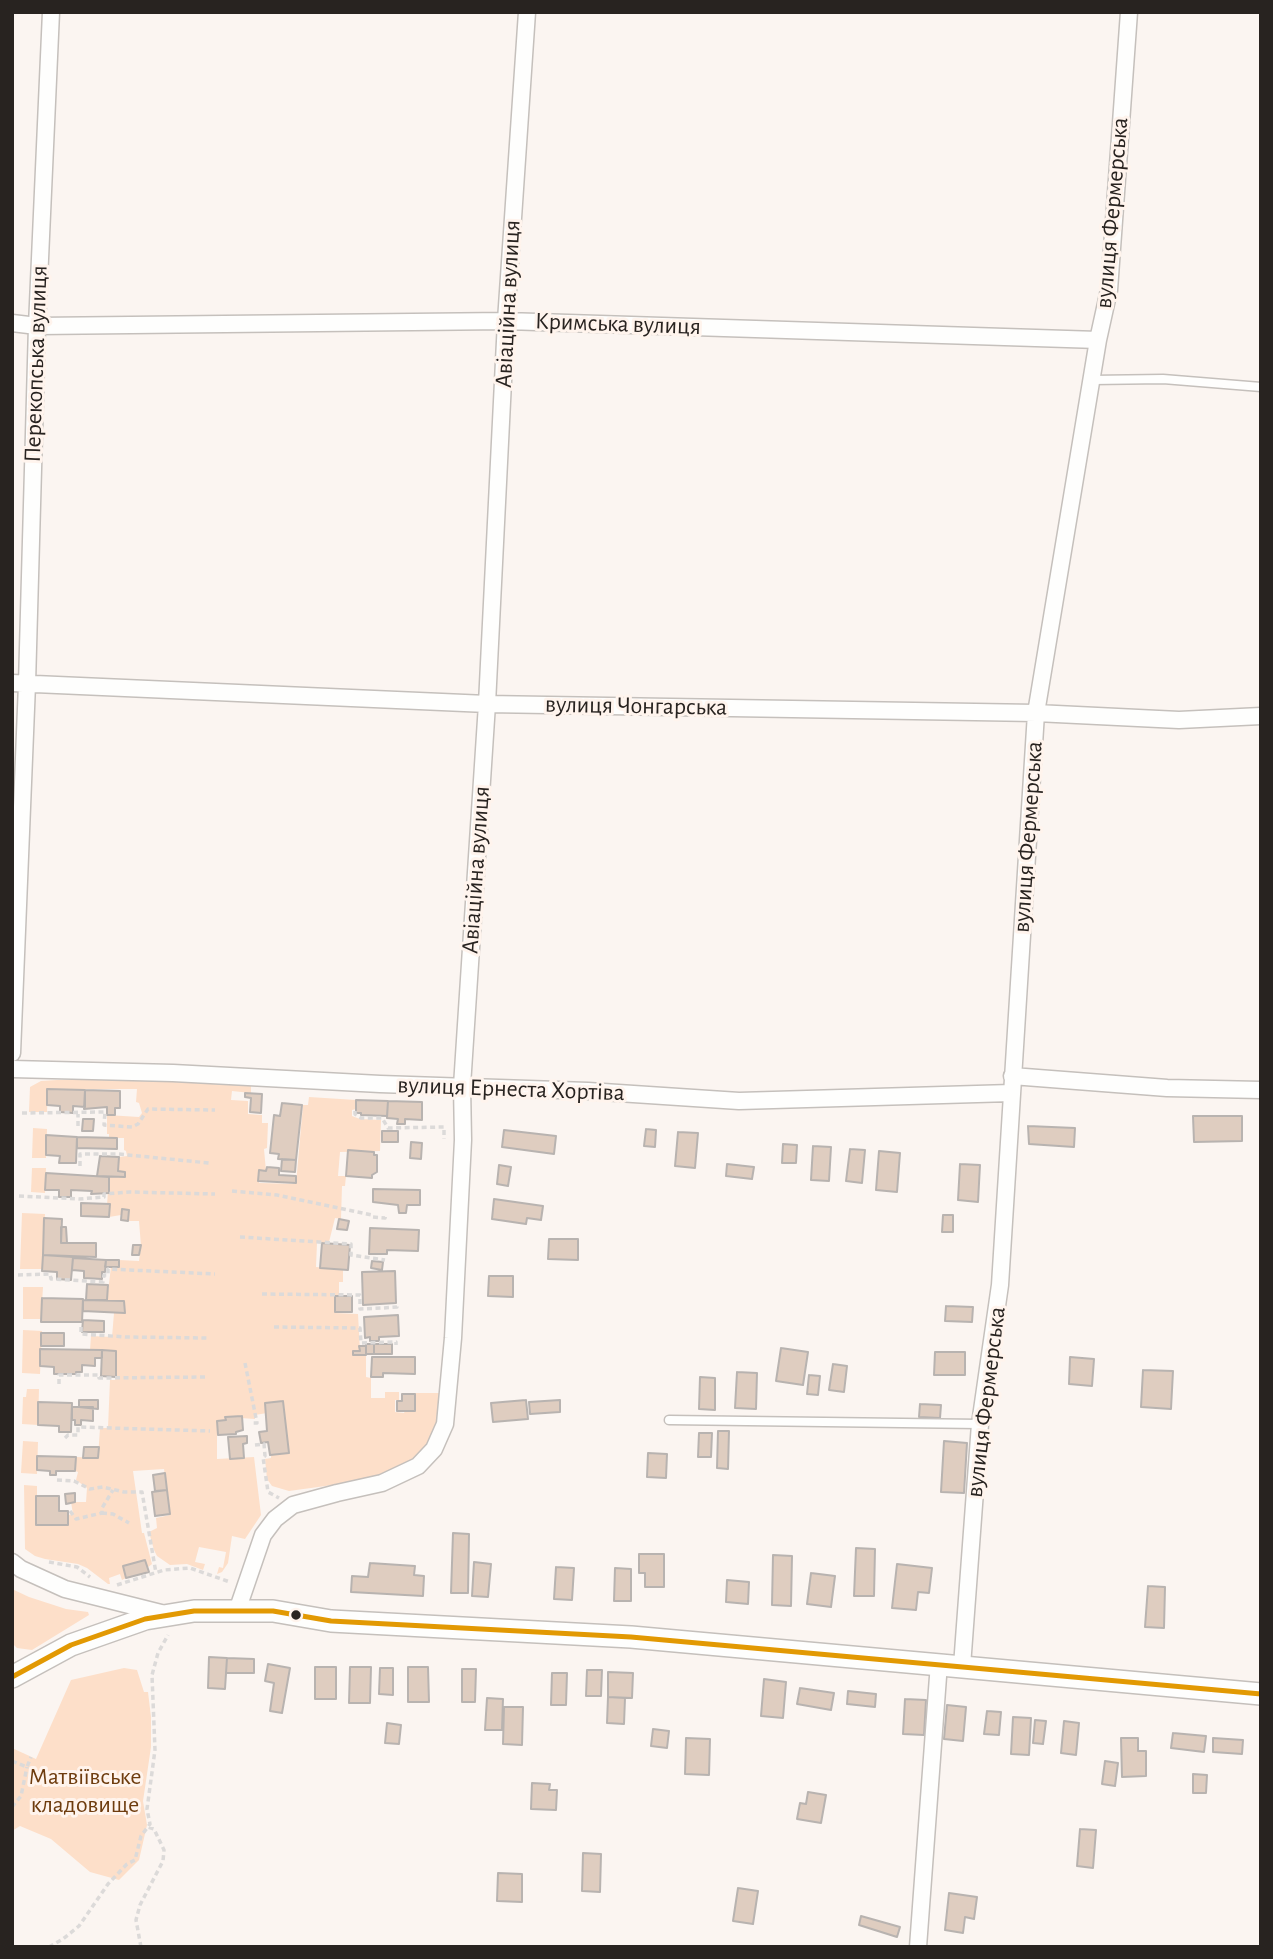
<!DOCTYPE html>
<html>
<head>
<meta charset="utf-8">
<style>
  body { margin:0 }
  #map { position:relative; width:1273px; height:1959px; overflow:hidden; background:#fbf5f1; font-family:"Alegreya Sans",sans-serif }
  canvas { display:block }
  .frame { position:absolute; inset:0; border:14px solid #282320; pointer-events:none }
</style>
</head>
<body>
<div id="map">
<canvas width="1273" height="1959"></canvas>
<div class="frame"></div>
</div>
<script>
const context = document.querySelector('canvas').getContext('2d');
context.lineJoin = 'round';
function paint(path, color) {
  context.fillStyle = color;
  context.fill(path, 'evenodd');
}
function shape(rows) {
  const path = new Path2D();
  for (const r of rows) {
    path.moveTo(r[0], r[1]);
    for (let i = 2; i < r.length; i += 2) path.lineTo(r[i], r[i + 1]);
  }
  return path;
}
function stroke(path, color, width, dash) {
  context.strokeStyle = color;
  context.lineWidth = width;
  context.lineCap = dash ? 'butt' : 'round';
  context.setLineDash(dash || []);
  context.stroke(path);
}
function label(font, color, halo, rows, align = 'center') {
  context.font = font + ' "Alegreya Sans",sans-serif';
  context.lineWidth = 6;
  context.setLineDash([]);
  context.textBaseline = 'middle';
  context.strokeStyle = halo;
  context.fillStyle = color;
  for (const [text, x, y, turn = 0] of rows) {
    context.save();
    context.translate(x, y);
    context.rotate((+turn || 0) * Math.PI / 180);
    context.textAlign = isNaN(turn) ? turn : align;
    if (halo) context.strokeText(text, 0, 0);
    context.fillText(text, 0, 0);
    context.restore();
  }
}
paint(shape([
  [57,1080,137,1080,251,1085,251,1093,232,1091,231,1100,248,1101,248,1114,262,1115,262,1123,268,1123,267,1148,264,1149,266,1171,259,1171,259,1183,296,1184,303,1105,308,1105,309,1097,356,1100,356,1109,352,1110,352,1116,360,1119,381,1120,380,1151,340,1152,338,1176,346,1176,345,1186,342,1186,341,1219,335,1218,329,1242,317,1243,316,1267,343,1269,343,1282,339,1282,339,1296,335,1296,335,1313,358,1314,360,1351,353,1351,353,1355,366,1355,366,1377,371,1378,371,1398,385,1398,385,1392,399,1392,399,1400,395,1400,395,1412,404,1413,405,1411,415,1411,415,1393,441,1393,435,1434,413,1462,391,1474,369,1480,289,1491,272,1486,267,1479,265,1459,271,1458,271,1455,289,1453,283,1401,266,1403,267,1413,255,1415,255,1419,226,1417,226,1420,217,1421,217,1459,254,1457,261,1515,245,1539,232,1536,228,1563,222,1572,217,1574,219,1567,223,1568,226,1552,199,1547,195,1562,205,1564,203,1570,187,1564,170,1565,157,1556,154,1550,149,1532,157,1528,156,1518,170,1515,164,1469,133,1471,142,1533,144,1533,152,1564,147,1568,145,1560,123,1566,126,1578,122,1580,120,1574,109,1578,110,1584,108,1584,87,1568,78,1564,45,1559,35,1556,25,1549,24,1485,37,1486,37,1525,67,1525,68,1515,73,1514,71,1502,86,1502,87,1488,76,1480,78,1472,75,1471,76,1457,98,1458,100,1428,108,1428,110,1380,115,1380,116,1377,116,1351,90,1350,91,1336,112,1337,114,1313,124,1313,124,1301,107,1300,111,1267,118,1267,119,1260,139,1261,141,1246,139,1221,128,1221,128,1210,122,1209,121,1215,109,1217,110,1205,107,1205,109,1177,125,1177,125,1172,118,1171,119,1157,127,1156,126,1151,124,1150,124,1138,109,1138,109,1134,107,1134,107,1115,139,1117,142,1113,139,1103,136,1102,137,1089,48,1089,47,1112,29,1112,30,1087,41,1081],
  [33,1128,47,1129,46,1158,32,1158],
  [32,1168,46,1168,45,1193,31,1192],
  [22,1213,45,1214,42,1269,20,1269],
  [23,1287,43,1287,41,1319,23,1319],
  [23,1330,42,1331,40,1374,22,1373],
  [27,1389,39,1389,38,1425,22,1424,23,1397,26,1397],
  [23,1441,38,1442,37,1474,21,1473],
  [12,1589,29,1597,66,1609,88,1612,89,1615,32,1650,17,1648,12,1643],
  [124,1668,137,1670,144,1692,148,1692,151,1717,151,1747,143,1801,147,1825,139,1860,119,1880,90,1872,51,1839,20,1826,12,1831,12,1748,36,1759,71,1680]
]), '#fddfc9');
const building = shape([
  [47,1089,85,1090,85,1107,73,1106,73,1113,60,1112,60,1106,47,1105,47,1089],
  [85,1090,120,1091,120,1108,115,1108,115,1115,107,1115,107,1107,84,1109,85,1090],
  [245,1093,262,1094,261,1113,250,1112,251,1098,245,1097,245,1093],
  [356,1100,388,1101,387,1116,361,1115,361,1113,356,1113,356,1100],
  [388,1101,422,1102,422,1120,405,1119,405,1124,397,1124,398,1119,387,1118,388,1101],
  [282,1103,302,1105,296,1160,278,1159,279,1154,270,1153,274,1115,280,1116,282,1103],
  [1193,1116,1242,1116,1242,1141,1194,1142,1193,1116],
  [83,1119,94,1119,93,1131,82,1131,83,1119],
  [1028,1126,1075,1128,1074,1147,1029,1144,1028,1126],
  [646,1129,656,1130,655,1147,644,1146,646,1129],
  [504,1130,556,1136,554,1154,502,1147,504,1130],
  [382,1131,398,1131,398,1142,382,1142,382,1131],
  [678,1132,698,1133,695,1168,675,1166,678,1132],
  [46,1135,77,1137,76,1163,59,1163,60,1156,46,1155,46,1135],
  [77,1137,117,1138,117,1149,77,1148,77,1137],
  [411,1142,422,1143,421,1159,410,1158,411,1142],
  [783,1144,797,1145,796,1163,782,1163,783,1144],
  [813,1146,831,1147,829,1181,811,1180,813,1146],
  [850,1149,865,1150,862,1183,846,1181,850,1149],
  [348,1150,374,1152,374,1155,377,1155,377,1172,372,1175,372,1178,346,1176,348,1150],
  [879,1151,900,1153,897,1192,876,1190,879,1151],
  [100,1156,119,1157,118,1171,125,1172,125,1177,97,1176,100,1156],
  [282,1159,296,1160,295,1172,281,1171,282,1159],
  [727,1164,754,1167,752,1179,726,1176,727,1164],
  [960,1164,980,1165,978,1202,958,1200,960,1164],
  [499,1165,511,1167,508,1186,497,1184,499,1165],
  [267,1167,279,1168,279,1175,296,1176,296,1183,258,1181,259,1170,266,1171,267,1167],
  [46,1173,109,1177,109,1193,91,1194,92,1191,71,1190,71,1197,59,1197,59,1190,45,1190,46,1173],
  [373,1189,420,1190,420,1205,407,1205,406,1213,399,1213,398,1205,373,1202,373,1189],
  [494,1199,543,1206,541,1220,527,1218,526,1224,492,1219,494,1199],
  [81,1203,110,1204,109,1217,81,1216,81,1203],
  [122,1209,129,1210,128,1221,121,1220,122,1209],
  [943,1215,953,1215,953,1232,942,1232,943,1215],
  [44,1218,62,1219,61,1243,96,1243,96,1257,43,1255,44,1218],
  [339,1219,349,1221,347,1230,337,1229,339,1219],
  [61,1227,66,1227,67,1243,61,1243,61,1227],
  [370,1228,419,1230,418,1251,387,1250,387,1254,369,1254,370,1228],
  [549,1239,578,1239,578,1260,548,1259,549,1239],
  [322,1243,350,1245,348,1270,320,1268,322,1243],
  [133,1245,141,1245,139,1255,132,1255,133,1245],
  [43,1255,73,1257,71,1280,57,1279,57,1272,42,1271,43,1255],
  [73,1258,106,1260,105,1272,102,1272,102,1279,84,1278,84,1271,72,1270,73,1258],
  [106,1260,119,1260,119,1267,105,1267,106,1260],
  [372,1261,383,1262,382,1270,371,1268,372,1261],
  [395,1271,396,1303,363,1305,362,1272,395,1271],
  [489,1276,513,1276,513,1297,488,1296,489,1276],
  [87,1284,108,1285,107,1300,86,1300,87,1284],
  [335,1296,352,1296,352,1312,335,1312,335,1296],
  [42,1298,83,1299,82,1322,41,1322,42,1298],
  [83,1300,124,1301,125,1313,83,1311,83,1300],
  [946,1306,973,1307,972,1322,945,1321,946,1306],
  [398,1315,399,1336,379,1337,379,1341,370,1341,370,1337,365,1338,364,1317,398,1315],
  [83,1320,104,1321,104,1332,82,1332,83,1320],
  [41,1333,64,1333,64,1346,41,1346,41,1333],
  [366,1344,374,1344,374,1354,366,1354,366,1344],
  [374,1344,392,1344,392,1354,374,1354,374,1344],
  [359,1346,366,1346,366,1355,353,1355,353,1351,360,1351,359,1346],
  [781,1348,808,1352,803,1385,776,1381,781,1348],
  [40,1349,102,1350,102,1358,95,1358,95,1366,82,1365,82,1372,76,1372,76,1374,54,1374,54,1367,40,1366,40,1349],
  [102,1350,116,1351,116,1377,101,1376,102,1350],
  [935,1352,965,1352,965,1375,934,1375,935,1352],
  [372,1357,415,1357,415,1374,383,1373,383,1377,371,1377,372,1357],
  [1070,1357,1094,1359,1092,1386,1069,1384,1070,1357],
  [833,1364,847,1366,844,1392,829,1390,833,1364],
  [1143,1370,1173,1371,1171,1409,1141,1407,1143,1370],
  [737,1372,757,1373,756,1409,735,1408,737,1372],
  [809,1375,820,1376,818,1395,807,1394,809,1375],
  [700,1377,715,1378,715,1410,699,1409,700,1377],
  [402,1394,415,1394,415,1411,397,1411,397,1401,402,1401,402,1394],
  [79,1400,98,1400,98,1409,79,1407,79,1400],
  [526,1400,528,1419,493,1422,491,1403,526,1400],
  [560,1400,560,1412,530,1414,529,1402,560,1400],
  [283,1401,289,1453,270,1455,268,1442,261,1443,259,1432,267,1431,265,1403,283,1401],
  [38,1402,72,1403,71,1432,59,1432,59,1426,38,1425,38,1402],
  [920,1404,941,1405,940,1418,919,1417,920,1404],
  [72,1407,93,1407,93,1421,81,1420,81,1425,75,1425,75,1420,72,1420,72,1407],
  [242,1416,243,1430,236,1432,236,1434,218,1435,217,1421,226,1420,225,1417,242,1416],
  [718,1431,729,1431,728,1469,717,1468,718,1431],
  [699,1433,712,1433,711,1457,698,1457,699,1433],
  [247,1436,247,1443,243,1444,244,1458,230,1459,228,1437,247,1436],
  [944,1441,967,1443,964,1493,941,1492,944,1441],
  [84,1447,99,1447,98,1458,83,1458,84,1447],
  [648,1453,667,1454,666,1478,647,1477,648,1453],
  [37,1456,76,1457,75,1471,56,1471,56,1475,50,1475,50,1471,37,1470,37,1456],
  [165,1473,167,1490,155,1491,153,1475,165,1473],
  [167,1490,170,1514,155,1516,152,1492,167,1490],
  [75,1493,75,1502,66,1504,65,1494,75,1493],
  [36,1496,59,1496,59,1511,68,1511,68,1525,36,1525,36,1496],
  [453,1533,469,1534,468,1593,451,1593,453,1533],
  [856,1548,875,1549,874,1596,854,1596,856,1548],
  [639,1554,664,1554,664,1587,645,1587,645,1573,639,1573,639,1554],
  [773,1555,792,1556,791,1606,772,1605,773,1555],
  [145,1560,149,1572,126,1578,123,1566,145,1560],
  [474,1562,491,1564,488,1597,472,1596,474,1562],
  [370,1563,415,1566,414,1575,424,1576,423,1596,351,1592,352,1576,368,1577,370,1563],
  [897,1564,932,1568,929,1593,918,1592,916,1610,892,1608,897,1564],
  [556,1567,574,1568,572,1600,554,1599,556,1567],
  [615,1568,631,1569,631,1601,614,1601,615,1568],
  [811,1573,835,1576,831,1607,807,1604,811,1573],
  [727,1580,749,1582,748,1604,726,1602,727,1580],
  [1148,1586,1165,1587,1164,1628,1145,1627,1148,1586],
  [209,1657,227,1658,225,1689,208,1688,209,1657],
  [227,1658,254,1659,254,1673,226,1673,227,1658],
  [268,1664,290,1668,282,1713,270,1711,274,1683,265,1681,268,1664],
  [315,1667,336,1667,336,1699,315,1699,315,1667],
  [350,1667,371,1667,370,1703,349,1703,350,1667],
  [408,1667,428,1667,429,1702,408,1702,408,1667],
  [380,1668,393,1668,393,1695,379,1694,380,1668],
  [462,1669,476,1669,475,1702,462,1702,462,1669],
  [587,1670,602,1670,601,1696,586,1696,587,1670],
  [608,1672,633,1673,632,1698,608,1697,608,1672],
  [552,1673,567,1673,566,1705,551,1705,552,1673],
  [764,1679,786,1682,783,1718,761,1716,764,1679],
  [800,1688,834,1693,831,1710,797,1704,800,1688],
  [848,1691,876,1694,875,1707,847,1704,848,1691],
  [608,1697,625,1698,624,1724,607,1723,608,1697],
  [487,1698,503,1699,502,1730,485,1730,487,1698],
  [905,1699,926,1700,924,1735,903,1734,905,1699],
  [947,1705,966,1707,963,1741,944,1739,947,1705],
  [504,1707,523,1707,522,1745,503,1744,504,1707],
  [987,1711,1001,1712,999,1735,984,1734,987,1711],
  [1013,1717,1031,1718,1029,1755,1011,1754,1013,1717],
  [1035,1720,1046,1721,1043,1744,1033,1743,1035,1720],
  [1064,1721,1079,1723,1076,1755,1061,1753,1064,1721],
  [387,1723,401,1725,399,1744,385,1743,387,1723],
  [653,1729,669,1731,667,1748,651,1746,653,1729],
  [1173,1733,1206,1736,1204,1752,1171,1748,1173,1733],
  [686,1738,710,1739,709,1775,685,1774,686,1738],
  [1121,1738,1138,1738,1138,1751,1146,1751,1146,1776,1122,1777,1121,1738],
  [1213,1738,1243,1740,1242,1754,1213,1752,1213,1738],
  [1105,1761,1118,1763,1115,1786,1102,1784,1105,1761],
  [1193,1774,1207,1775,1206,1793,1193,1793,1193,1774],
  [532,1783,550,1784,549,1790,557,1790,556,1810,531,1809,532,1783],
  [808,1792,826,1795,821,1823,797,1819,800,1803,806,1804,808,1792],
  [1080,1829,1096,1830,1093,1868,1077,1866,1080,1829],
  [583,1853,601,1854,600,1892,582,1891,583,1853],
  [498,1873,522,1874,522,1902,497,1901,498,1873],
  [738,1888,758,1891,753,1924,733,1921,738,1888],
  [949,1893,977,1897,974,1919,965,1917,963,1933,945,1930,949,1893],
  [861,1916,900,1927,897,1937,859,1925,861,1916]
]);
paint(building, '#dfcdc0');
stroke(building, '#b8b3b0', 2);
const service = shape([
  [1092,380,1163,379,1261,387],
  [669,1420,980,1424]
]);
const minor = shape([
  [12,323,37,326,506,321,1098,340],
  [12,683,487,704,1036,713,1179,720,1261,716],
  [12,1053,27,684,37,326,51,12],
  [12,1069,173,1073,380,1084,588,1091,739,1101,1011,1093],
  [1012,1076,1167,1088,1261,1090],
  [12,1562,21,1569,65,1589,161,1613],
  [237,1611,263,1535,275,1519,293,1505,337,1493,382,1483,418,1466,434,1449,445,1424,453,1338,463,1140,462,1086,487,704,506,321,527,12],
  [962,1666,980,1424,1000,1285,1036,713,1098,340,1109,290,1129,12],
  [918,1947,939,1663]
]);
const tertiary = shape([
  [12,1677,71,1645,145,1619,194,1611,273,1611,331,1621,631,1637,1261,1694]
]);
stroke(service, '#c5c0bc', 11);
stroke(minor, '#c5c0bc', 19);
stroke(tertiary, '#c5c0bc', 24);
stroke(shape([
  [355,1111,355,1114,361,1118,382,1118,388,1128,444,1127,444,1139],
  [22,1113,105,1112,104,1125,132,1127,138,1124,148,1109,215,1110],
  [78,1126,78,1114],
  [80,1166,80,1154,118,1154,209,1163],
  [232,1191,277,1195,372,1215,373,1217,385,1218,386,1214],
  [19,1196,79,1199,104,1197,104,1194,130,1192,215,1194],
  [240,1237,351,1244,351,1255,385,1260],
  [18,1275,50,1274,51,1279,103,1282,104,1275,108,1275,108,1269,215,1274],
  [262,1294,360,1295,360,1309,383,1308,397,1307,397,1304],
  [81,1327,81,1334,126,1337,208,1338],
  [274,1327,360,1328,361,1343,396,1342,396,1345],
  [245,1363,257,1423,253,1423],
  [59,1384,59,1375,99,1375,99,1378,205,1377],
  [65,1438,68,1435,78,1435,78,1427,210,1431],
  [255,1445,264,1444,265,1456,263,1457,268,1492,279,1498],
  [57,1480,74,1481,90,1489,103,1487,124,1492,142,1492,156,1573],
  [70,1511,76,1519,102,1513,102,1508,113,1490],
  [102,1513,113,1514,129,1523],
  [49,1562,77,1567,90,1577],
  [117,1585,164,1570,190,1568,230,1582],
  [12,1761,27,1767,31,1757],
  [12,1807,21,1796,27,1767],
  [49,1947,63,1939,79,1926,108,1884,127,1864,135,1860,141,1836,150,1824,147,1809,155,1750,152,1675,158,1653,168,1635],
  [141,1947,136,1920,140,1905,163,1861,164,1850,154,1829,148,1827]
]), '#dcdad9', 3.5, [5, 3.5]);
stroke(service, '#fefefd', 8);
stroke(minor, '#fefefd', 16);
stroke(tertiary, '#fefefd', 21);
stroke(shape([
  [12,1677,71,1645,145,1619,194,1611,273,1611,331,1621,631,1637,1261,1694]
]), '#e29903', 5);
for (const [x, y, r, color] of [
  [296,1615,6,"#282320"]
]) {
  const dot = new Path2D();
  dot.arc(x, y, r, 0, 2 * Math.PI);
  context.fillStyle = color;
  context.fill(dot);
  stroke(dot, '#fff4ed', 2.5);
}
label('24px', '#282320', '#fff4ed', [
  ["вулиця Фермерська",1112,213,-85],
  ["Авіаційна вулиця",508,304,-87],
  ["Кримська вулиця",618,324,2],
  ["Перекопська вулиця",36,364,-88],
  ["вулиця Чонгарська",636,706,1],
  ["вулиця Фермерська",1028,837,-86],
  ["Авіаційна вулиця",476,870,-86],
  ["вулиця Ернеста Хортіва",511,1089,2],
  ["вулиця Фермерська",986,1402,-83]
]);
label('24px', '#6e3c0e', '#fff4ed', [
  ["Матвіївське",85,1777],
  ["кладовище",85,1805]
]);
</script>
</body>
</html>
